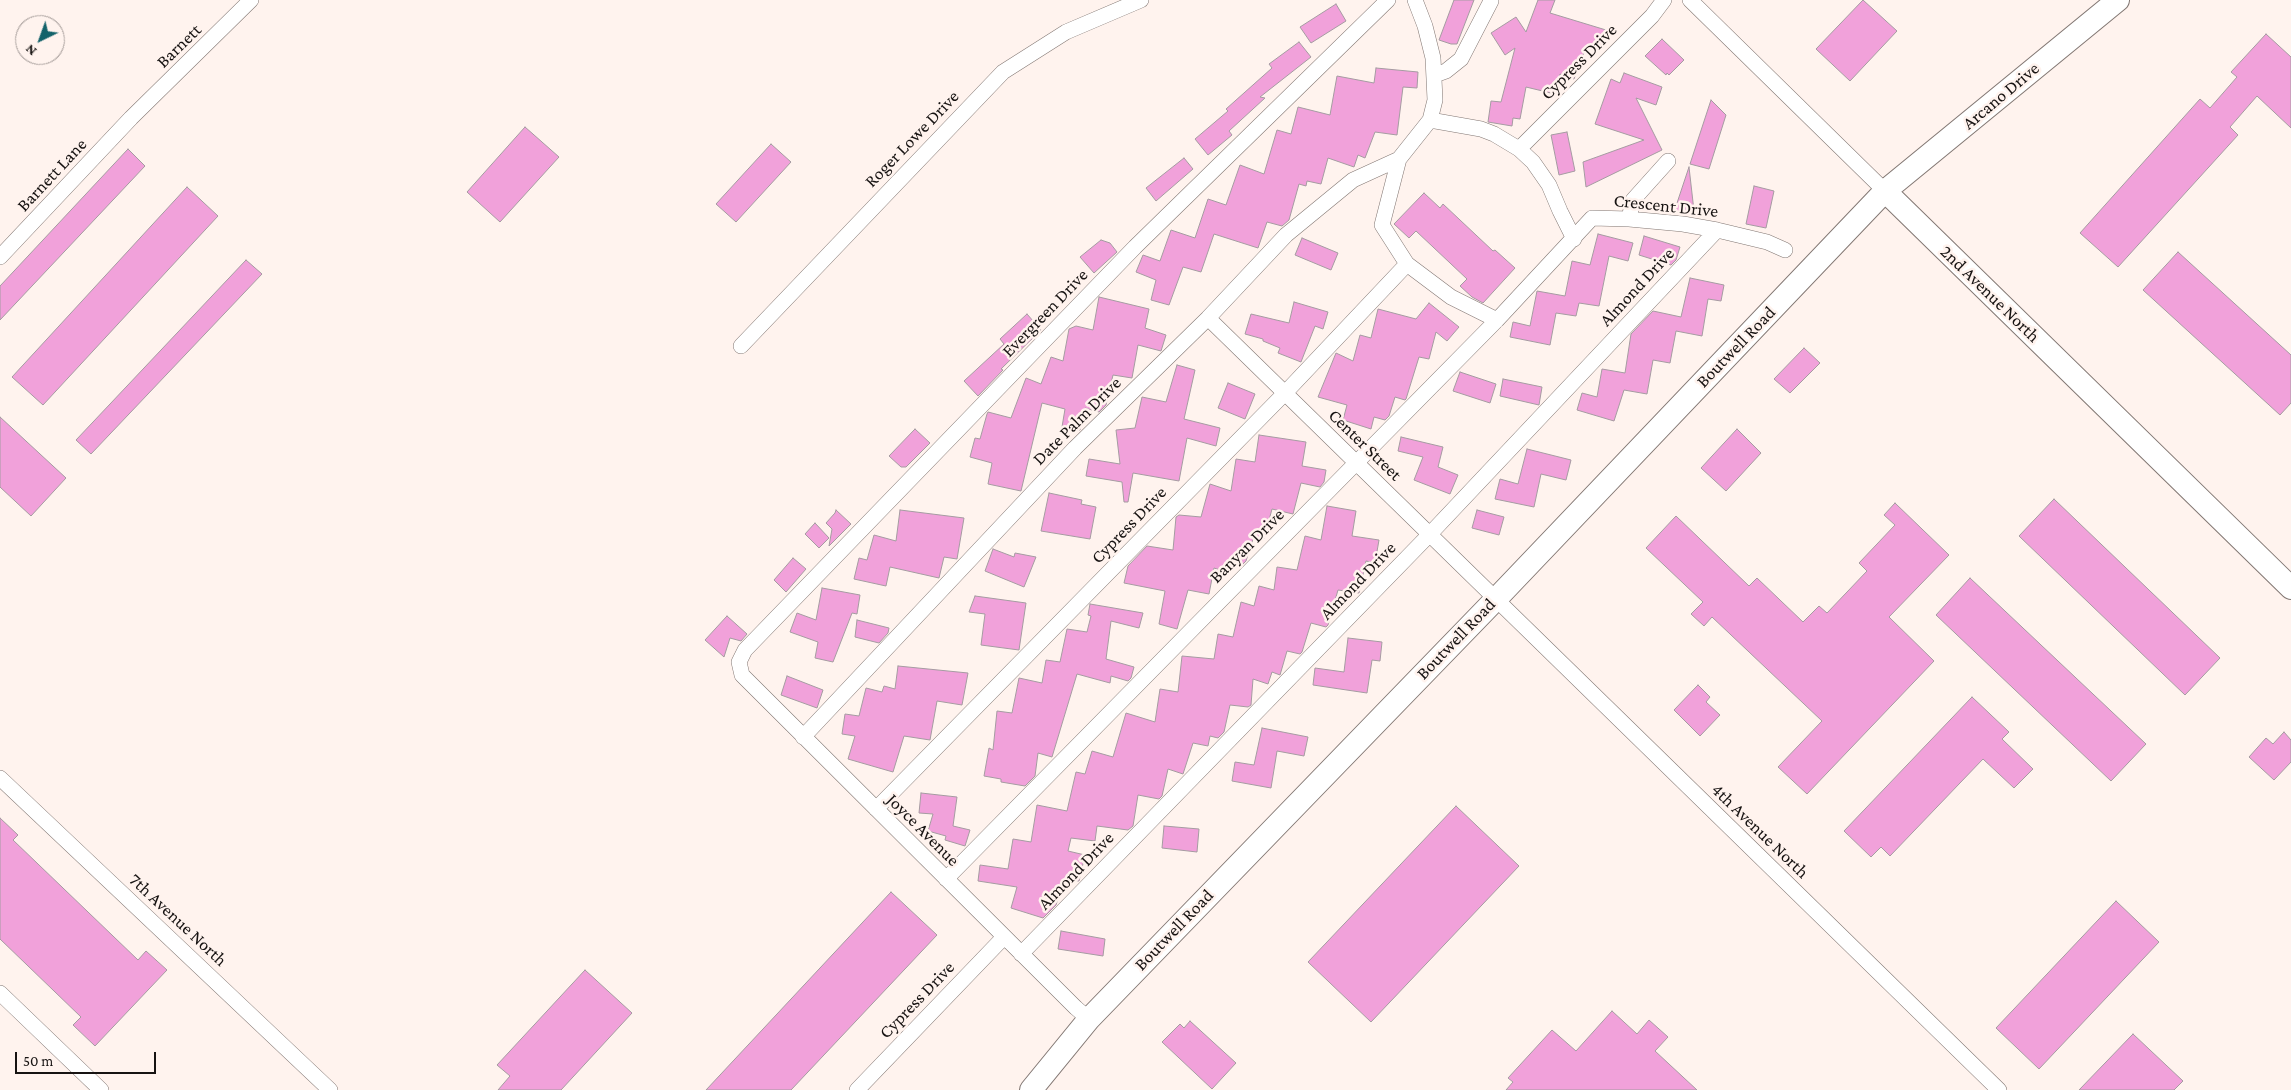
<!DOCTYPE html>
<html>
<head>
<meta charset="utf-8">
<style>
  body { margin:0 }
  #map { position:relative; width:2291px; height:1090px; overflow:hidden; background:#fff3ee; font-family:"Crimson Pro",serif }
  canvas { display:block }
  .north { position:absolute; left:15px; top:15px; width:50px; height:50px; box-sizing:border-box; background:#fff3ee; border:1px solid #a29996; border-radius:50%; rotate:222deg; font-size:14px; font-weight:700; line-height:20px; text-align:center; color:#171312 }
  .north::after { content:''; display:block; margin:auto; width:18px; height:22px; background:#13626a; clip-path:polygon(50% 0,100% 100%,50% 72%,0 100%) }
  .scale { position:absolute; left:15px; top:1052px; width:141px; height:22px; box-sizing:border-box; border:2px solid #171312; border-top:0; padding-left:6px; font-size:15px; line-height:18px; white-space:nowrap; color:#171312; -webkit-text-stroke:4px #fff3ee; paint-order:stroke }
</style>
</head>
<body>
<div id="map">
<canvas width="2291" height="1090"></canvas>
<div class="north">N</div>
<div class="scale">50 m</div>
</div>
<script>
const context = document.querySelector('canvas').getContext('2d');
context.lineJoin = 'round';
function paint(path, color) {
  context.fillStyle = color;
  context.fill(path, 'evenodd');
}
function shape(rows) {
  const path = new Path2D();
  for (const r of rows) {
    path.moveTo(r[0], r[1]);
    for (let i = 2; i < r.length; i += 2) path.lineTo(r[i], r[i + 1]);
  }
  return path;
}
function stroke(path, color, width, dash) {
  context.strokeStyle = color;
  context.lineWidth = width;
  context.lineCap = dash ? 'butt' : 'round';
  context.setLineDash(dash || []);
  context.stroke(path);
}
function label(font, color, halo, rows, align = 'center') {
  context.font = font + ' "Crimson Pro",serif';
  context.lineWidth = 5;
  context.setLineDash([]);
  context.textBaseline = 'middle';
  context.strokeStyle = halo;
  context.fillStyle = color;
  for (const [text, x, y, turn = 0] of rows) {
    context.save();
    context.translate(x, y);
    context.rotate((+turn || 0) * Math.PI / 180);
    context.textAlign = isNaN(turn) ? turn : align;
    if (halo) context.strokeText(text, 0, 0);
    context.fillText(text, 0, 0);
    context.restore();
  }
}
const building = shape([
  [1454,0,1474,0,1457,44,1451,44,1439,40,1454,0],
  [1538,0,1555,0,1550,13,1606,30,1599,51,1586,47,1574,79,1560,74,1555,94,1526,87,1520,119,1513,118,1512,126,1488,122,1491,101,1501,102,1515,48,1505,55,1491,33,1516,17,1526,32,1538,0],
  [1863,0,1897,31,1850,81,1816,49,1863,0],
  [1336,4,1346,21,1311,43,1300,27,1336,4],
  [2266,34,2291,57,2291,128,2257,96,2230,127,2238,135,2118,267,2080,233,2200,99,2210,108,2237,77,2231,72,2266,34],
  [1662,39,1684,60,1669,75,1667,73,1666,75,1645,56,1662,39],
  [1299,42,1311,57,1260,97,1265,98,1229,131,1232,135,1208,155,1195,139,1228,111,1226,109,1272,68,1269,64,1299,42],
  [1376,68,1418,72,1417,88,1403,87,1397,135,1375,132,1365,158,1358,155,1354,167,1328,158,1321,184,1307,181,1306,186,1299,184,1289,220,1282,226,1267,222,1258,248,1214,234,1201,272,1183,267,1169,305,1151,300,1156,280,1136,272,1143,255,1160,261,1171,230,1195,238,1208,199,1226,205,1240,165,1264,174,1277,130,1291,134,1298,107,1330,115,1337,76,1374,83,1376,68],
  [1624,73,1662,87,1656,105,1636,98,1662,150,1586,187,1583,162,1644,140,1595,124,1611,79,1620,83,1624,73],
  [1711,100,1726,115,1709,169,1690,164,1711,100],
  [525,127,559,157,500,222,467,192,525,127],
  [1567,132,1575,171,1559,175,1551,135,1567,132],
  [771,144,791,162,736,222,716,204,771,144],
  [128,149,145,166,0,320,0,286,128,149],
  [1184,158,1193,169,1156,201,1146,188,1184,158],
  [1689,167,1694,211,1674,212,1689,167],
  [1754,186,1774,191,1766,228,1746,224,1754,186],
  [187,187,218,216,43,405,12,377,187,187],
  [1424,193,1440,208,1443,204,1493,251,1495,250,1515,268,1483,303,1472,297,1460,286,1467,279,1416,231,1409,238,1394,224,1424,193],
  [1598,234,1633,243,1628,261,1609,256,1599,306,1579,303,1576,316,1556,313,1550,345,1510,337,1513,322,1530,326,1537,291,1565,296,1572,261,1590,265,1598,234],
  [1644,236,1680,247,1676,260,1671,265,1639,255,1644,236],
  [1302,238,1338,253,1331,270,1295,255,1302,238],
  [1101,240,1110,243,1117,252,1094,273,1080,257,1101,240],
  [2178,252,2291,355,2291,403,2280,415,2143,290,2178,252],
  [246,260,262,274,91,454,76,440,246,260],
  [1690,278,1724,285,1721,301,1708,299,1702,336,1676,331,1670,363,1653,360,1647,394,1624,390,1614,421,1577,410,1582,393,1597,397,1602,369,1625,373,1631,334,1653,311,1681,317,1690,278],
  [1099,297,1149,309,1145,328,1166,335,1161,351,1138,345,1132,378,1113,375,1106,405,1099,412,1085,408,1080,430,1062,427,1065,409,1042,403,1021,491,988,484,992,463,970,457,975,438,980,439,987,414,988,412,1011,418,1026,378,1041,384,1051,357,1063,361,1069,329,1076,326,1093,330,1099,297],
  [1294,302,1328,312,1323,329,1315,326,1301,362,1278,353,1280,348,1263,341,1263,339,1245,334,1251,314,1289,323,1294,302],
  [1429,303,1459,327,1447,341,1436,332,1429,359,1419,357,1406,399,1405,400,1395,397,1389,416,1385,420,1374,417,1371,429,1343,420,1347,405,1318,397,1336,353,1353,361,1360,335,1371,338,1378,309,1416,319,1429,303],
  [1027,314,1041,330,1001,369,1003,370,978,396,964,381,1004,344,1000,339,1027,314],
  [1804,348,1820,363,1790,393,1774,379,1804,348],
  [1177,365,1195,370,1184,419,1220,428,1216,446,1187,438,1179,481,1133,473,1128,502,1124,502,1122,482,1086,476,1089,459,1120,464,1116,430,1135,428,1142,397,1166,402,1177,365],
  [1460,372,1496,384,1490,403,1453,391,1460,372],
  [1503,379,1542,387,1539,405,1500,396,1503,379],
  [1228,383,1255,394,1245,419,1218,408,1228,383],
  [0,417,66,478,31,516,0,487,0,417],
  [915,429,930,443,906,467,901,467,889,456,915,429],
  [1737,429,1761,453,1726,491,1701,468,1737,429],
  [1259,435,1306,442,1302,466,1326,470,1324,482,1320,487,1301,483,1293,514,1272,509,1264,539,1254,536,1246,561,1241,566,1232,563,1229,573,1214,568,1209,594,1188,590,1177,629,1159,624,1165,591,1124,583,1128,566,1147,546,1173,550,1176,517,1179,515,1201,517,1210,484,1231,491,1236,459,1255,462,1259,435],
  [1401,437,1443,447,1438,467,1458,475,1450,494,1414,480,1423,457,1398,451,1401,437],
  [1527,449,1571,460,1566,480,1541,474,1534,507,1495,499,1500,479,1518,484,1527,449],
  [1049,493,1082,500,1081,504,1096,507,1090,539,1041,531,1049,493],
  [2054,499,2220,658,2185,695,2019,536,2054,499],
  [1895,503,1949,555,1889,617,1934,661,1807,794,1778,767,1822,721,1712,617,1704,626,1691,614,1703,602,1646,548,1676,516,1749,586,1757,578,1803,622,1819,606,1827,613,1867,571,1859,563,1895,525,1884,515,1895,503],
  [1327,506,1356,511,1352,536,1379,540,1375,563,1366,561,1359,593,1338,590,1328,625,1326,627,1311,623,1302,652,1300,654,1287,651,1280,675,1272,672,1268,684,1253,679,1251,705,1248,707,1230,705,1224,732,1218,738,1210,736,1208,746,1193,743,1183,774,1168,769,1162,796,1159,799,1138,795,1133,826,1128,830,1097,826,1095,841,1071,838,1068,851,1085,855,1079,881,1068,880,1066,890,1061,889,1056,905,1043,918,1011,908,1017,887,978,881,980,865,1008,869,1013,839,1031,842,1037,805,1067,811,1076,772,1085,774,1092,751,1113,757,1126,713,1155,722,1160,689,1178,692,1182,656,1214,659,1218,634,1233,637,1241,602,1254,606,1259,586,1274,590,1277,567,1297,570,1305,536,1321,540,1327,506],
  [836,510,851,524,829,546,832,529,826,523,835,513,836,510],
  [900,510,964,518,957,559,944,557,939,578,890,567,886,586,854,579,859,558,867,560,874,535,896,541,900,510],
  [1477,510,1504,517,1499,535,1472,528,1477,510],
  [815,523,829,538,819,548,805,534,815,523],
  [993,549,1014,557,1015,553,1036,557,1024,587,985,571,993,549],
  [793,558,806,569,786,592,774,580,793,558],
  [1970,578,2146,744,2111,781,1936,615,1970,578],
  [822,588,860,595,857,614,852,613,833,662,815,658,818,642,790,632,797,613,816,620,822,588],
  [975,596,1026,603,1019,650,981,645,985,614,969,612,975,596],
  [1090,604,1143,613,1139,628,1111,621,1106,659,1134,667,1131,678,1128,681,1111,676,1110,683,1077,674,1052,757,1038,753,1035,776,1025,786,1001,782,1001,779,984,776,989,748,993,750,997,711,1012,713,1019,678,1042,683,1046,660,1060,662,1067,629,1087,632,1091,616,1088,615,1090,604],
  [727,616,747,634,741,641,730,638,724,657,705,640,727,616],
  [857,620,889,628,888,633,879,643,855,637,857,620],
  [1348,638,1382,642,1380,661,1372,660,1367,693,1313,685,1315,668,1344,672,1348,638],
  [898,666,968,673,962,705,937,701,930,740,904,736,893,772,848,759,855,736,842,734,845,714,859,716,866,688,882,692,884,686,895,689,898,666],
  [787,676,823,690,817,708,781,695,787,676],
  [1698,685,1710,697,1706,702,1720,715,1700,736,1674,710,1698,685],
  [1972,697,2009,732,2002,739,2033,769,2014,788,1983,759,1890,856,1881,847,1871,857,1844,831,1972,697],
  [1262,728,1308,737,1304,756,1277,751,1271,788,1232,781,1235,762,1254,765,1262,728],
  [2284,732,2291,740,2291,762,2274,780,2249,757,2266,738,2273,744,2284,732],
  [921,793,957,797,953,826,970,830,965,846,945,840,946,836,928,831,933,814,919,813,921,793],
  [1456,806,1519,866,1371,1022,1308,962,1456,806],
  [0,818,18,835,13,840,138,960,146,951,167,970,95,1046,73,1025,81,1017,0,939,0,818],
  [1164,826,1199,829,1197,852,1162,848,1164,826],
  [891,892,937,935,791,1090,706,1090,891,892],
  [2116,901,2159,942,2039,1069,1996,1028,2116,901],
  [1061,931,1105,939,1103,956,1058,949,1061,931],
  [585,970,632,1013,561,1090,498,1090,510,1076,497,1065,585,970],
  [1612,1011,1637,1034,1649,1020,1668,1037,1655,1051,1697,1090,1506,1090,1513,1082,1508,1078,1552,1030,1576,1051,1612,1011],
  [1190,1021,1236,1063,1212,1089,1162,1042,1180,1024,1184,1028,1190,1021],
  [2133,1034,2183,1081,2174,1090,2079,1090,2133,1034]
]);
paint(building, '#f1a1da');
stroke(building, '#a59ba1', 1);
const street = shape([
  [1415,0,1425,26,1433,58,1435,100,1430,120,1399,159,1382,225,1407,264,1451,297,1497,320],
  [1690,0,1885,191],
  [1435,75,1446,71,1461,59,1491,1],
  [1430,120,1481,129,1494,134,1519,149,1533,162,1549,185,1560,211,1574,239],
  [1519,149,1652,16,1664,0],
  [1629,219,1633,200,1668,161],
  [0,257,131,118,251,0],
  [1208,318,1999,1090],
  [741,346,1003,72,1066,32,1141,0],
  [803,737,1075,448,1208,318,1286,235,1353,180,1399,159],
  [0,778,330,1090],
  [876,809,1285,393,1407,264],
  [946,879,1497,320,1592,218,1629,219,1683,224,1717,230,1767,242,1785,250],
  [1021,954,1430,534,1717,230],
  [0,993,101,1090],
  [1089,1019,1076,1008,742,675,739,662,745,650,1135,247,1388,0],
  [857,1090,1004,937]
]);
const secondary = shape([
  [1885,191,2291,588],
  [1031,1090,1089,1019,1496,599,1885,191,2118,0]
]);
stroke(street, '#827773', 16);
stroke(secondary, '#827773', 24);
stroke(street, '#fff', 15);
stroke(secondary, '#fff', 22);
label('18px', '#171312', '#fff3ee', [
  ["Barnett",179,46,-44],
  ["Cypress Drive",1579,62,-45],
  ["Arcano Drive",2001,96,-40],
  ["Roger Lowe Drive",912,139,-46],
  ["Barnett Lane",52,175,-47],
  ["Crescent Drive",1666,206,6],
  ["Almond Drive",1637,287,-47],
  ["2nd Avenue North",1990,294,44],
  ["Evergreen Drive",1045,313,-46],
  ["Boutwell Road",1736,347,-46],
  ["Date Palm Drive",1077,421,-45],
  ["Center Street",1365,445,44],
  ["Cypress Drive",1129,525,-46],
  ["Banyan Drive",1247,546,-45],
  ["Almond Drive",1358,581,-46],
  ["Boutwell Road",1456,639,-46],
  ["Joyce Avenue",923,830,45],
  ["4th Avenue North",1760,831,44],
  ["Almond Drive",1076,871,-46],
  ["7th Avenue North",178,920,43],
  ["Boutwell Road",1174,930,-46],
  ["Cypress Drive",917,1000,-46]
]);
</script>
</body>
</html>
